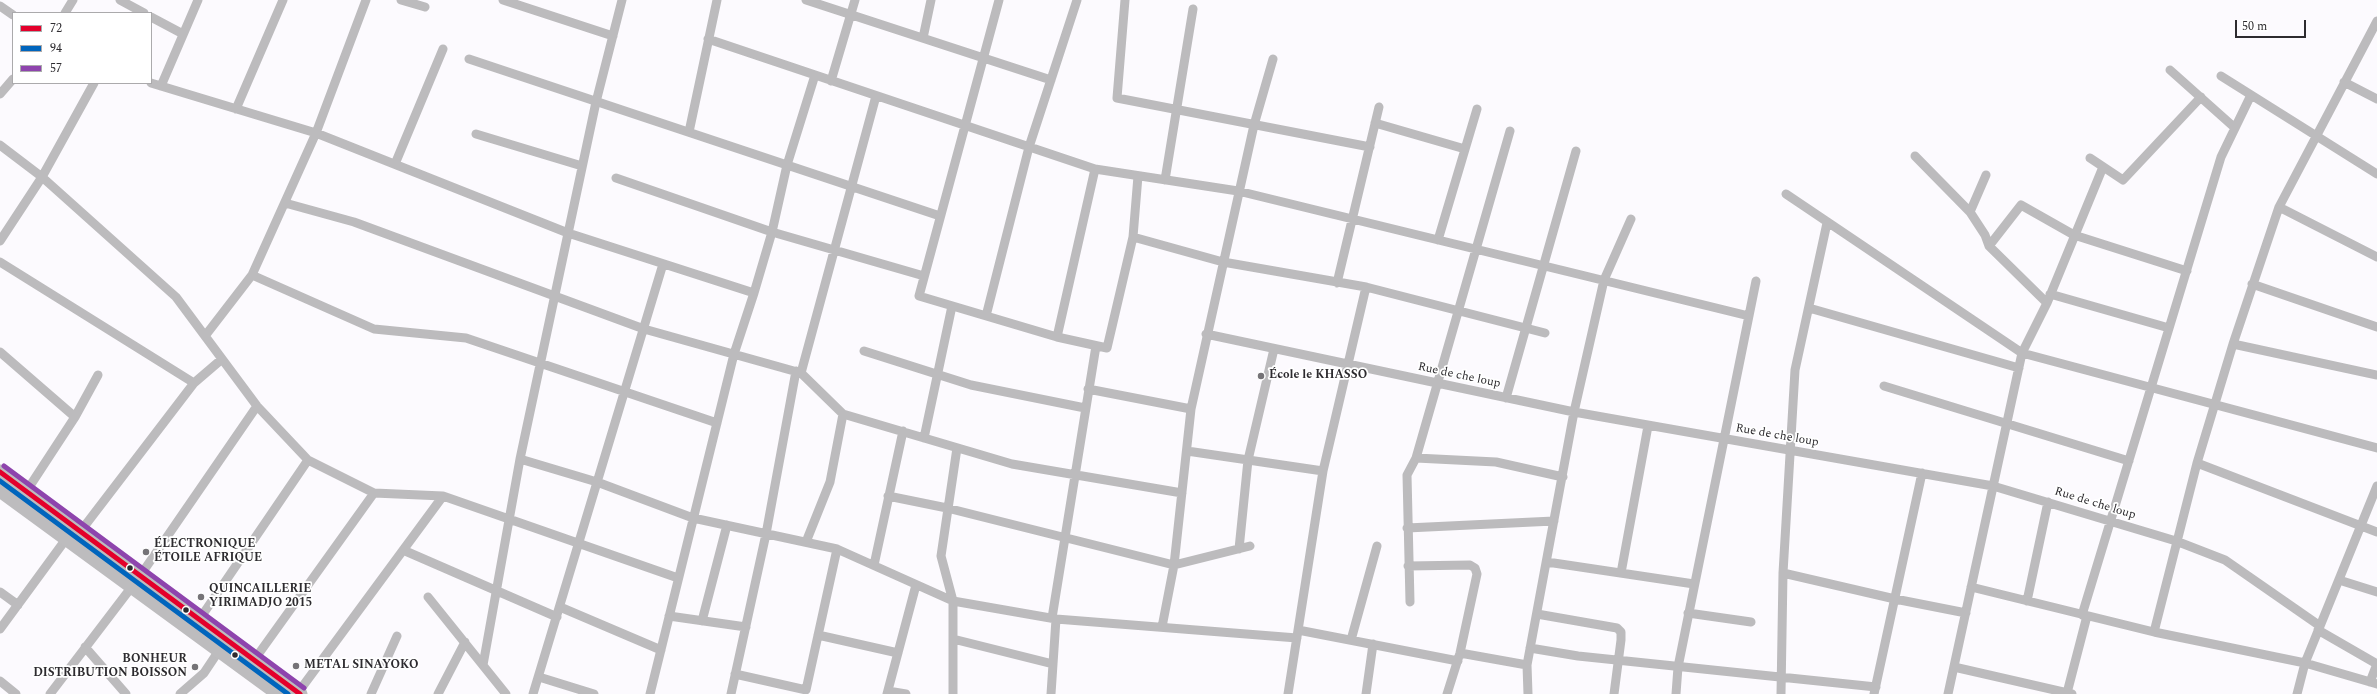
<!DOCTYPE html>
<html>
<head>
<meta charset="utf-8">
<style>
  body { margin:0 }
  #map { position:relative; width:2377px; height:694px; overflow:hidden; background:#fcfafe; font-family:Spectral,serif }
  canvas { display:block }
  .legend { position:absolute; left:12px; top:12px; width:140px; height:72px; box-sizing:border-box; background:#fff; border:1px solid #abaaac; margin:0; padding:5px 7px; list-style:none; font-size:12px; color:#2d2b2f }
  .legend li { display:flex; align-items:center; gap:8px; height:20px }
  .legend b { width:20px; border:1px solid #abaaac }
  .scale { position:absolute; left:2235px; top:20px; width:71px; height:18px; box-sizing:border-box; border:2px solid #2d2b2f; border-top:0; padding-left:5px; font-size:12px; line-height:14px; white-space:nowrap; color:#2d2b2f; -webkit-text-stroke:3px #fff; paint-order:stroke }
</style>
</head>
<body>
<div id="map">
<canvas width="2377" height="694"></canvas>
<ul class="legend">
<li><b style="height:5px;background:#e4002b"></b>72</li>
<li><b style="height:5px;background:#0065bd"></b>94</li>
<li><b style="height:5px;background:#8e44ad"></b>57</li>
</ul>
<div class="scale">50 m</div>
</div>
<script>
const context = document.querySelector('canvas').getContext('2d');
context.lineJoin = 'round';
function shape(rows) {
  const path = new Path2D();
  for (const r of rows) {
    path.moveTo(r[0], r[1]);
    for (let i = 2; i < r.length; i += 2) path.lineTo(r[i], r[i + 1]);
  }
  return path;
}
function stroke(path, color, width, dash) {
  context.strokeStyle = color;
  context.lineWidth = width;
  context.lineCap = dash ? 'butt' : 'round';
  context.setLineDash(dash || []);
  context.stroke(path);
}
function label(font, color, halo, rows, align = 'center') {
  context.font = font + ' Spectral,serif';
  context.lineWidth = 3.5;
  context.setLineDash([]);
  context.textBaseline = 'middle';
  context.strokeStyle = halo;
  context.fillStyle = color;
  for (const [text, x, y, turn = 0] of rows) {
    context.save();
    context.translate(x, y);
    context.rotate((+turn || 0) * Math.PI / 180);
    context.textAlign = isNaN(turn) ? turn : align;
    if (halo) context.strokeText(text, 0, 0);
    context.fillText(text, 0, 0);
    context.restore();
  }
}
stroke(shape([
  [120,0,144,13],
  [366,0,316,133,252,275,374,329,466,338,717,423],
  [401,0,425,7],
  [503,0,613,36],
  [806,0,1051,80],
  [999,0,919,296,1057,337,1107,348,1133,237,1138,176],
  [1125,0,1117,98,1370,147],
  [0,6,13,15],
  [65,13,73,0],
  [151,17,183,34],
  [2377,21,2279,207,2233,344,2197,463,2377,532],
  [923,38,931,0],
  [708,39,1095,169,1238,191,1749,316],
  [469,59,940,216],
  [2170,70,2235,128],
  [2221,76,2377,174],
  [831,81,855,0],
  [2344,82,2377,99],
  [151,83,316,133,568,233,754,293],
  [161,86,198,0],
  [0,94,13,79],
  [236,109,283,0],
  [1375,123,1465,149],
  [689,132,717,0],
  [476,134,582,166],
  [0,145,42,177,176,297,257,406,308,460,374,493,443,496,678,578],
  [1915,156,1970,212,1985,235,1989,246,2047,303],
  [2090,158,2123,180,2201,97],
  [395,164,443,49],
  [616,178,772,232,924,276],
  [1165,180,1193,9],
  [1786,194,2022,353,2377,448],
  [285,203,354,222,644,329,801,373,843,414,1012,464,1182,493],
  [2279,207,2377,257],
  [1970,212,1986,175],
  [1133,237,1223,262,1366,287,1545,333],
  [1438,240,1477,109],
  [0,241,42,177,94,83],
  [1989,246,2021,205,2074,235,2187,271],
  [0,262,194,383],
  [1337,283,1379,107],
  [2252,284,2377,327],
  [2050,294,2169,328],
  [1809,308,2019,368],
  [986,316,1029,147,1077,0],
  [1206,334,1574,412,1993,486,2176,541,2225,560,2320,626],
  [205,336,252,275],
  [1057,337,1095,169],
  [2233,344,2377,375],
  [864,351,971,385,1085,408],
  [0,352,75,417],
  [801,373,876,96],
  [1884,386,2129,461],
  [1088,389,1191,409],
  [1506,398,1576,151],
  [924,438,952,306],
  [1187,451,1323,471],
  [1416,458,1496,462,1563,477],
  [520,459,597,482,693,518,837,549,953,601,1056,619,1297,638],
  [24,495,75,417,98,375],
  [888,496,947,508,1174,565,1250,546],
  [1407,528,1554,521],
  [80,532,194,383,222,359],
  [806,542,830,482,843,414],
  [1239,549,1248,460,1274,349],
  [403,550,557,617],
  [1547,562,1694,584],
  [874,565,903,431],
  [1408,566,1470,565,1475,568,1477,574,1460,653,1447,694],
  [1621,573,1648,426],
  [1783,573,1895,599,1966,613],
  [2339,580,2377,592],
  [1971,587,2154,632,2305,663,2377,684],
  [0,592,18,605],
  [428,597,506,694],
  [2027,601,2048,502],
  [1410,602,1407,475,1416,458,1510,131],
  [560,607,661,650],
  [1688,613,1751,622],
  [1537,614,1617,628,1621,632,1621,640,1614,694],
  [2082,615,2221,157,2251,95],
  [669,616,746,627],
  [1052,618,1096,346],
  [199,620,308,460],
  [702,621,727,525],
  [1162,627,1174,565,1191,409,1254,125,1273,59],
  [0,629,69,535],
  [1298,630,1458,661],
  [2318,630,2377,664],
  [2154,632,2197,463],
  [818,635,898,653],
  [953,639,1053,664],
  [1351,640,1377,546],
  [85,647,126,694],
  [1530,648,1578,656,1876,687],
  [1460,653,1527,665],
  [252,663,374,493],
  [483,665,520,459,596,102,622,0],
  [1954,667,2072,694],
  [735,674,806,690,837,549],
  [539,677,594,694],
  [0,681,16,694],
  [2370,682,2377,664],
  [888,691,906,694],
  [2067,693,2087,616],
  [50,694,140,576,257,406],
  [180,694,204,673,222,646],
  [297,694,443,496],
  [371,694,397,636],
  [438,694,465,642],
  [533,694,663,264],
  [650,694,734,354,754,293,772,232,787,165,815,75],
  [731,694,766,534,796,371],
  [887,694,916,585],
  [953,694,953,601,941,556,957,448],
  [1051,694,1056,619],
  [1288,694,1323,471,1366,287],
  [1366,694,1373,644],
  [1528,694,1527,665,1574,412,1604,280,1631,219],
  [1676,694,1678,667,1756,281],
  [1781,694,1783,573,1795,370,1827,223],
  [1874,694,1922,473],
  [1948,694,2022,353,2047,303,2103,167],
  [2297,694,2305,663,2377,486]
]), '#bcbbbd', 9);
stroke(shape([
  [0,472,300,694],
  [0,490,279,694]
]), '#bdbcbe', 15);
stroke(shape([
  [0,472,300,694]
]), '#e4002b', 5);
stroke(shape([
  [0,481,288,694]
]), '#0065bd', 5);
stroke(shape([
  [4,466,304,688]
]), '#8e44ad', 5);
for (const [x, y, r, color] of [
  [1261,376,4,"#757377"],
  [146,552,4,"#757377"],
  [130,568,3.5,"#2d2b2f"],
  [201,597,4,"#757377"],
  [186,610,3.5,"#2d2b2f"],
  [235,655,3.5,"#2d2b2f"],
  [296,666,4,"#757377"],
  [195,667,4,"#757377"]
]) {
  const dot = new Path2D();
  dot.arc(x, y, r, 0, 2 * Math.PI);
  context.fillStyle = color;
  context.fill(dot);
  stroke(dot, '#fff', 1.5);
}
label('bold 12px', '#2d2b2f', '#fff', [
  ["École le KHASSO",1269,376],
  ["ÉLECTRONIQUE",154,545],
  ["ÉTOILE AFRIQUE",154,559],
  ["QUINCAILLERIE",209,590],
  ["YIRIMADJO 2015",209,604],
  ["BONHEUR",187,660,"right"],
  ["DISTRIBUTION BOISSON",187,674,"right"],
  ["METAL SINAYOKO",304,666]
], 'left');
label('12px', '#2d2b2f', '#fff', [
  ["Rue de che loup",1459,376,12],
  ["Rue de che loup",1777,436,10],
  ["Rue de che loup",2095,504,17]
]);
</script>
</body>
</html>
